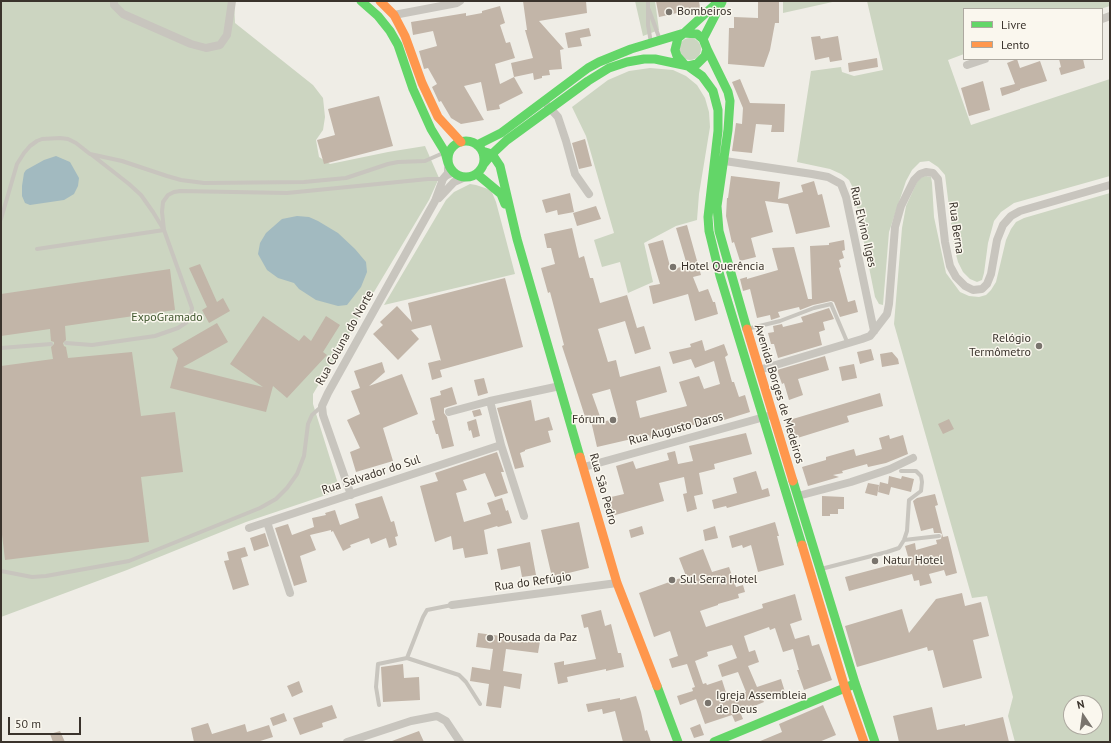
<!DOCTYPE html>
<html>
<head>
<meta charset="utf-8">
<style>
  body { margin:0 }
  #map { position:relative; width:1111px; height:743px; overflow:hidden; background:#efede6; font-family:"PT Sans",sans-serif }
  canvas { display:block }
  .frame { position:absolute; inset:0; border:2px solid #3a332c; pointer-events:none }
  .legend { position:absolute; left:963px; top:8px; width:140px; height:52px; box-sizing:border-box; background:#faf7ee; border:1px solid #ada9a0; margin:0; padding:5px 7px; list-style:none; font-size:12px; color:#3a332c }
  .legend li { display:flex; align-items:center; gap:8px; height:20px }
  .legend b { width:20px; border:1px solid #ada9a0 }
  .north { position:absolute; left:1063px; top:695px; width:40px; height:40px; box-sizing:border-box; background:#faf7ee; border:1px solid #ada9a0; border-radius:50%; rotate:347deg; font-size:11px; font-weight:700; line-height:16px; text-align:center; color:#3a332c }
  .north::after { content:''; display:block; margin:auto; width:14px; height:18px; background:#79746d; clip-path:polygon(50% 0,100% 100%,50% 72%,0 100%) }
  .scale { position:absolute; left:8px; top:717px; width:73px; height:18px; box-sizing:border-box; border:2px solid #3a332c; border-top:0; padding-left:5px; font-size:12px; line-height:14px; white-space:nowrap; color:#3a332c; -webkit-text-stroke:3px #faf7ee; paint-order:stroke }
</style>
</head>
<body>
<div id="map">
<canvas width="1111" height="743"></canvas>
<div class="frame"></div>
<ul class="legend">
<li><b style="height:5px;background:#63d668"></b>Livre</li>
<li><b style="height:5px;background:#ff974d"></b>Lento</li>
</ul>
<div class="north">N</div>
<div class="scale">50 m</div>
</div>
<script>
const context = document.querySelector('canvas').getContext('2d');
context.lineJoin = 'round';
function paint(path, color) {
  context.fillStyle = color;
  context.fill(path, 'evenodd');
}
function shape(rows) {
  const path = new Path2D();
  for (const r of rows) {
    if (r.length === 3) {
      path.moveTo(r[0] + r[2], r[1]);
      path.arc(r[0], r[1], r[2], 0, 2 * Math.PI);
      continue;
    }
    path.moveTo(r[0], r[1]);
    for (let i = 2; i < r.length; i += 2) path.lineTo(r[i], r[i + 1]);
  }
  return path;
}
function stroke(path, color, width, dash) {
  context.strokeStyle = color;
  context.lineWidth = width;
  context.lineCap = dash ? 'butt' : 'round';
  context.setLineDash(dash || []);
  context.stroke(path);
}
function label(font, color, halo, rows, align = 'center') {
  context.font = font + ' "PT Sans",sans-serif';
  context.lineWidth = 3;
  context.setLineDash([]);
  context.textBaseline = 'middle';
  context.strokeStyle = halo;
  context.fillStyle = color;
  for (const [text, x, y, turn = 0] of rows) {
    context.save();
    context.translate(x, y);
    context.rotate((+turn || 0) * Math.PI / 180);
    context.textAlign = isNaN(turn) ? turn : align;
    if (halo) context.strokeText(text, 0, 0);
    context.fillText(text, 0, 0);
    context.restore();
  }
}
paint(shape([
  [1,1,234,1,235,23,313,85,323,98,325,117,323,130,316,140,319,157,330,164,388,152,425,146,439,178,429,200,313,394,313,404,339,487,337,491,335,492,246,522,127,570,1,617],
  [635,1,655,1,659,30,643,36],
  [783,1,837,1,783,13],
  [867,1,1110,1,1110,6,1100,9,964,9,964,54,948,60,971,125,1110,79,1110,176,1014,203,1001,212,994,221,988,243,984,273,982,280,977,282,970,279,963,272,958,262,954,247,945,175,938,167,929,161,920,162,912,170,906,181,889,232,883,305,879,304,875,297,853,188,849,180,841,174,830,169,797,162,811,71,841,67,842,72,854,76,883,70],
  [690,49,11],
  [650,68,673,70,686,76,697,85,705,98,709,112,710,127,699,194,697,220,676,226,644,243,653,282,628,293,620,262,602,267,594,240,614,233,586,136,572,107,608,80,629,71],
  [926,176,931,177,932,183,934,217,946,273,960,292,969,296,979,297,986,295,991,290,996,282,1006,240,1011,229,1016,222,1024,218,1110,193,1110,742,1015,742,1008,716,1013,697,987,596,972,598,894,324,902,228,906,206,917,182,922,177],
  [1071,703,1095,703,1095,727,1071,727],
  [470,184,476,185,491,190,496,202,515,274,384,305,446,200,454,192]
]), '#ccd5c1');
paint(shape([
  [56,156,70,162,79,178,78,186,74,194,64,200,30,205,25,203,22,196,22,186,24,173,26,170,44,160],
  [297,216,309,217,318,221,338,233,355,249,366,262,367,272,361,287,347,305,338,306,316,300,299,289,294,283,278,278,267,270,258,254,260,243,266,233,282,219]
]), '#a2bac0');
paint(shape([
  [523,1,586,1,587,13,539,21,564,49,560,50,562,69,549,70,550,75,542,76,542,78,534,80,533,73,514,77,511,63,533,58,525,30,527,30],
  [656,1,699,1,700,8,659,17],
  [758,1,779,1,779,23,775,23,770,50,764,67,728,64,729,28,734,28,734,17,758,18],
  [500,6,505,23,500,25,506,43,510,42,515,58,495,64,500,84,514,77,523,93,499,105,500,109,487,111,481,82,464,86,484,120,461,124,451,118,441,101,439,102,432,87,437,84,428,68,424,69,419,51,437,46,433,31,413,35,411,22,466,13,466,16,482,13,482,11],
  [589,28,591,36,580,38,582,46,568,48,565,33],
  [820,36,821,39,838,36,842,60,830,62,829,57,815,60,811,37],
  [877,58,878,67,849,72,848,63],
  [1017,59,1020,68,1040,61,1047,81,1020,89,1020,90,1002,96,1000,88,1015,84,1007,63],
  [1059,59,1083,59,1085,68,1061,75,1059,68,1061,67],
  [740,79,750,103,785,104,784,132,771,132,772,125,756,124,752,153,732,151,736,123,742,124,743,108,732,82],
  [983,81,990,110,969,116,961,88],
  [379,96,393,146,324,164,317,140,335,135,328,109],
  [585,139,592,166,579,169,572,143],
  [731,176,780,182,778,199,803,192,801,185,814,181,818,195,822,194,830,227,796,234,788,204,765,201,773,232,751,238,756,257,740,261,734,242,732,243,726,216,727,198,728,198],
  [570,193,574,212,558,215,557,210,546,213,542,200],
  [596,206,601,219,577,226,573,213],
  [687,225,701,275,693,277,699,292,708,289,713,302,715,302,718,314,695,321,688,294,653,304,649,286,660,284,648,244,663,240,671,270,687,265,676,228],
  [572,228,579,258,584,256,590,278,593,278,600,303,627,295,637,328,644,326,651,349,635,354,625,321,598,329,608,362,616,360,620,377,660,366,667,392,636,401,640,418,687,406,679,382,699,376,704,389,720,384,714,361,695,368,691,359,673,364,669,352,691,347,690,344,702,340,705,351,724,344,728,355,725,357,732,382,734,382,739,397,745,395,750,412,724,420,724,418,701,425,700,423,650,438,649,435,597,447,591,421,587,423,579,398,562,346,564,345,550,292,548,293,541,268,555,264,551,248,547,248,544,234],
  [610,389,618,418,602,422,592,394],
  [844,240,845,250,842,251,844,258,839,260,841,267,839,268,848,302,855,300,858,312,840,317,834,302,831,301,813,305,800,310,799,307,778,312,780,317,771,320,770,315,757,318,750,289,743,291,740,279,747,277,747,279,778,270,772,248,794,247,808,299,812,299,810,246,829,245,829,243],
  [200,264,217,302,223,298,230,311,209,323,202,310,207,307,189,268],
  [170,269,175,310,65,326,66,340,63,343,64,346,66,347,68,358,132,352,141,416,175,412,183,472,141,477,149,542,5,560,1,526,1,366,53,359,51,347,54,344,54,342,51,341,50,329,1,336,1,294],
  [505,278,523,347,440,370,442,377,432,380,428,363,440,360,441,361,431,325,411,330,419,339,398,360,373,334,383,325,380,322,397,306,412,322,408,303],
  [829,308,834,319,823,322,825,330,819,332,822,345,778,358,774,344,771,344,768,333,774,332,773,326,782,324,783,327,803,322,801,317],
  [263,316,299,341,304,335,311,341,326,316,340,325,323,352,327,355,287,398,273,386,266,412,170,388,178,358,172,349,217,323,228,342,183,367,263,387,230,364],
  [871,349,874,360,860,364,857,352],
  [892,352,898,359,899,364,882,367,880,354],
  [825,356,829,370,798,379,803,395,789,400,784,383,782,384,777,370],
  [382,362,385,372,369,386,402,374,418,414,383,428,393,461,356,472,350,452,360,448,347,420,360,414,351,391,360,388,354,371],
  [854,364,857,378,842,381,839,367],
  [484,378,488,393,478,396,474,380],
  [452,387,457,404,444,408,444,413,447,417,454,446,442,449,438,434,436,434,432,421,435,420,430,398,441,395,440,391],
  [880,393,883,406,847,416,849,422,791,440,786,421],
  [531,400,535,421,549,417,553,430,548,431,551,442,525,450,525,451,520,453,524,467,515,469,497,408],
  [480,409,482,415,474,417,472,411],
  [476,419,480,436,473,438,471,430,469,431,467,422],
  [949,419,954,429,943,434,938,424],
  [746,433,752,454,714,464,715,469,699,473,703,494,694,496,697,509,687,512,683,494,687,493,684,477,659,483,664,501,612,516,607,498,624,494,616,466,633,461,636,469,669,460,667,453,675,451,678,464,693,461,689,446],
  [889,435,890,439,903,435,908,454,886,463,868,467,867,464,842,471,843,473,833,475,839,477,808,486,802,467,826,460,826,457,854,449,856,456,882,449,879,438],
  [497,452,504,472,501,472,508,493,495,497,485,473,463,480,467,490,456,493,464,522,491,514,487,503,502,498,506,511,508,510,512,523,498,527,497,526,484,530,488,554,465,558,463,548,453,550,451,536,435,542,420,486,438,481,435,473],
  [756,471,762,490,768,488,770,496,727,508,726,506,714,509,712,500,737,493,733,478],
  [889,476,901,479,902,476,914,479,911,492,891,487,889,495,878,492,880,482,888,484],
  [868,483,879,485,877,496,865,493],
  [935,494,938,505,935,506,943,537,948,536,957,573,946,576,944,570,929,574,932,583,920,586,919,580,914,581,912,574,849,591,845,577,909,560,905,546,915,543,916,550,937,544,936,540,941,539,942,534,940,533,934,533,933,528,921,531,913,501,917,498],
  [382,496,391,522,394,521,398,536,395,537,397,545,389,548,386,538,371,544,369,538,350,545,351,547,343,551,333,531,331,532,331,530,310,535,316,550,300,556,307,582,294,586,275,528,288,524,292,535,314,527,312,518,326,515,325,513,335,510,340,525,359,518,355,504],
  [822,496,844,497,844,509,838,509,838,514,830,514,830,516,822,516],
  [579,522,589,568,552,577,541,530],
  [775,522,779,536,777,536,784,565,758,572,751,545,743,548,742,545,732,548,729,536],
  [642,526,644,534,631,538,629,530],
  [715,526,718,538,705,541,703,530],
  [265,533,269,546,254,551,250,538],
  [530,542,536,575,522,577,520,566,501,570,497,549],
  [245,547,248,556,241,558,249,585,233,590,224,561,229,560,227,552],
  [703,549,712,572,729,567,736,587,743,585,745,592,738,594,739,598,718,604,718,605,700,611,706,627,763,608,762,604,795,594,802,620,790,624,795,639,809,635,812,646,819,644,832,680,804,690,797,670,799,670,793,649,783,652,775,628,770,630,769,627,744,636,749,652,755,650,759,662,748,666,757,687,781,679,785,692,763,700,764,702,740,712,743,719,735,722,732,715,705,724,696,699,680,705,677,696,693,691,692,688,695,687,687,664,672,668,669,659,678,656,670,631,654,637,639,593,686,576,679,558],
  [732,645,737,658,718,665,722,677,738,672,746,692,728,699,722,680,707,685,706,683,703,684,695,661,708,656,707,652],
  [962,593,965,606,981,602,989,636,973,640,982,678,943,688,933,650,928,651,927,647,857,667,845,626,902,609,909,633,936,599],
  [601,610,605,626,611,624,618,653,621,653,624,667,606,671,606,669,567,677,568,682,558,684,554,663,564,661,564,665,596,659,588,627,584,628,581,615],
  [478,633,540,641,538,653,506,649,503,671,522,674,520,689,504,686,501,708,486,706,489,684,470,681,472,667,490,670,493,649,476,647],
  [403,664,404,678,419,677,420,700,383,702,381,667],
  [299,681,303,692,292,697,287,686],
  [636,696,641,712,645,731,647,730,651,742,623,742,615,711,603,714,602,709,588,712,586,704,620,698,620,700],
  [332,705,337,718,322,723,323,727,300,735,293,718],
  [823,705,836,735,819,742,758,742,782,732,779,724],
  [932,707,937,730,965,724,965,726,1003,717,1009,742,899,742,893,716],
  [284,713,287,721,273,726,270,718],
  [208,723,212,734,245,724,247,732,269,725,273,737,257,742,194,742,191,728],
  [700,724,704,735,694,738,690,728],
  [60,731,65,742,53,742,50,734],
  [419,731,424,742,392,742,392,741]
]), '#c2b5a8');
stroke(shape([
  [648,1,648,25,651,43],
  [649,10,660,40],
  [1,219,17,164,24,153,30,146,37,141,42,139,60,138,68,139,76,143,90,154,122,161,167,176,181,180,204,183,304,182,346,178,388,164,398,162,425,161,450,150],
  [37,249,164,230,153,212,141,195,129,184,92,155],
  [747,329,780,321,814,308,831,304,848,344],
  [66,343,92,345,155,336,178,328,187,322,191,316,192,308,164,230,162,212,163,202,168,195,174,192,180,191,287,193,428,179,443,179,455,174],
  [1,348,51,344],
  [904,540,939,536],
  [821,569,887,552,899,548,904,540,907,531,909,500,921,491,922,482,921,476,916,471,901,471],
  [1,571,32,577,46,576,129,561,260,508,276,499,287,488,297,474,304,456,308,424,312,415,322,406],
  [407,658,459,675,466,682,480,704],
  [379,705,376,687,378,664,407,658,423,617,427,610,452,605]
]), '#c8c5be', 4);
stroke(shape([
  [114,1,114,5,123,14,191,44,206,48,220,45,227,35,232,1],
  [394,15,457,3,460,1],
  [1102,19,1110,16],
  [967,65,985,59],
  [548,106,558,117,566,141,575,174,589,194],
  [718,160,812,174,828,177,841,184,846,197,874,331],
  [439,198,454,182,465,177],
  [759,370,862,339,870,336,874,331,887,314,889,304,895,227,901,206,914,180,920,174,926,172,933,173,938,179,945,242,950,266,956,277,965,286,973,290,982,289,987,284,991,274,997,240,1003,225,1011,216,1020,211,1110,185],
  [490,401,501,445,524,516],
  [449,412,490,401,560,386],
  [584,467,768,416],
  [351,495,323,415,322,406,328,393,435,201,443,179,448,173,448,163],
  [798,496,851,482,890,469,913,458],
  [267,522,290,593],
  [249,528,501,445],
  [452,605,617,583],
  [347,742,411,721,437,716,446,721,460,742]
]), '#c8c5be', 8);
stroke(shape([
  [361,1,378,16,390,31,398,45,413,89,431,129,445,152,448,163],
  [703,39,722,2],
  [707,49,728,92,730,101,728,130,717,206,719,231,747,329],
  [688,66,702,76,713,91,718,110,718,131,708,217,709,231,720,276,802,545],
  [466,159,18],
  [477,145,501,133,588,68,599,62,631,49,684,33,719,1],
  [482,151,492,154,500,166,517,239,580,457],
  [483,165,492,154,507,140,588,81,609,68,627,62,644,59,655,59,688,66,697,64,705,56,707,49,703,39,697,34,684,33,678,38,675,50,677,56,684,64],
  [477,174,501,194,505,204],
  [793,481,855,683,875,742],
  [657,686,678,742],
  [714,742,852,685]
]), '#63d668', 9);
stroke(shape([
  [380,1,394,15,405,36,422,83,438,117,461,142],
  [747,329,793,481],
  [580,457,617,583,657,686],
  [802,545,845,688,864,742]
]), '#ff974d', 9);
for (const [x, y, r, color] of [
  [669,12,4,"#79746d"],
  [673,267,4,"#79746d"],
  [1039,346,4,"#79746d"],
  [613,420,4,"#79746d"],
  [875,561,4,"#79746d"],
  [672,580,4,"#79746d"],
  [490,638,4,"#79746d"],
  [708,703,4,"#79746d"]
]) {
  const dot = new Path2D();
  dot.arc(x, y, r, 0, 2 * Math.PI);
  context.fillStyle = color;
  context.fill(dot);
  stroke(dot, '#faf7ee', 1.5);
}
label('12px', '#3a332c', '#faf7ee', [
  ["Bombeiros",677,12],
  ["Hotel Querência",681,267],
  ["Relógio",1031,339,"right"],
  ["Termômetro",1031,353,"right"],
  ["Fórum",605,420,"right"],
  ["Natur Hotel",883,561],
  ["Sul Serra Hotel",680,580],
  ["Pousada da Paz",498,638],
  ["Igreja Assembleia",716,696],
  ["de Deus",716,710]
], 'left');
label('12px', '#3a332c', '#faf7ee', [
  ["Rua Elvino Ilges",863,227,77],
  ["Rua Berna",956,228,82],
  ["Rua Coluna do Norte",345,338,-61],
  ["Avenida Borges de Medeiros",779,394,73],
  ["Rua Augusto Daros",676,429,-15],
  ["Rua Salvador do Sul",371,475,-18],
  ["Rua São Pedro",603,489,74],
  ["Rua do Refúgio",533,582,-8]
]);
label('12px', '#415830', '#faf7ee', [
  ["ExpoGramado",167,318]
]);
</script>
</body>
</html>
